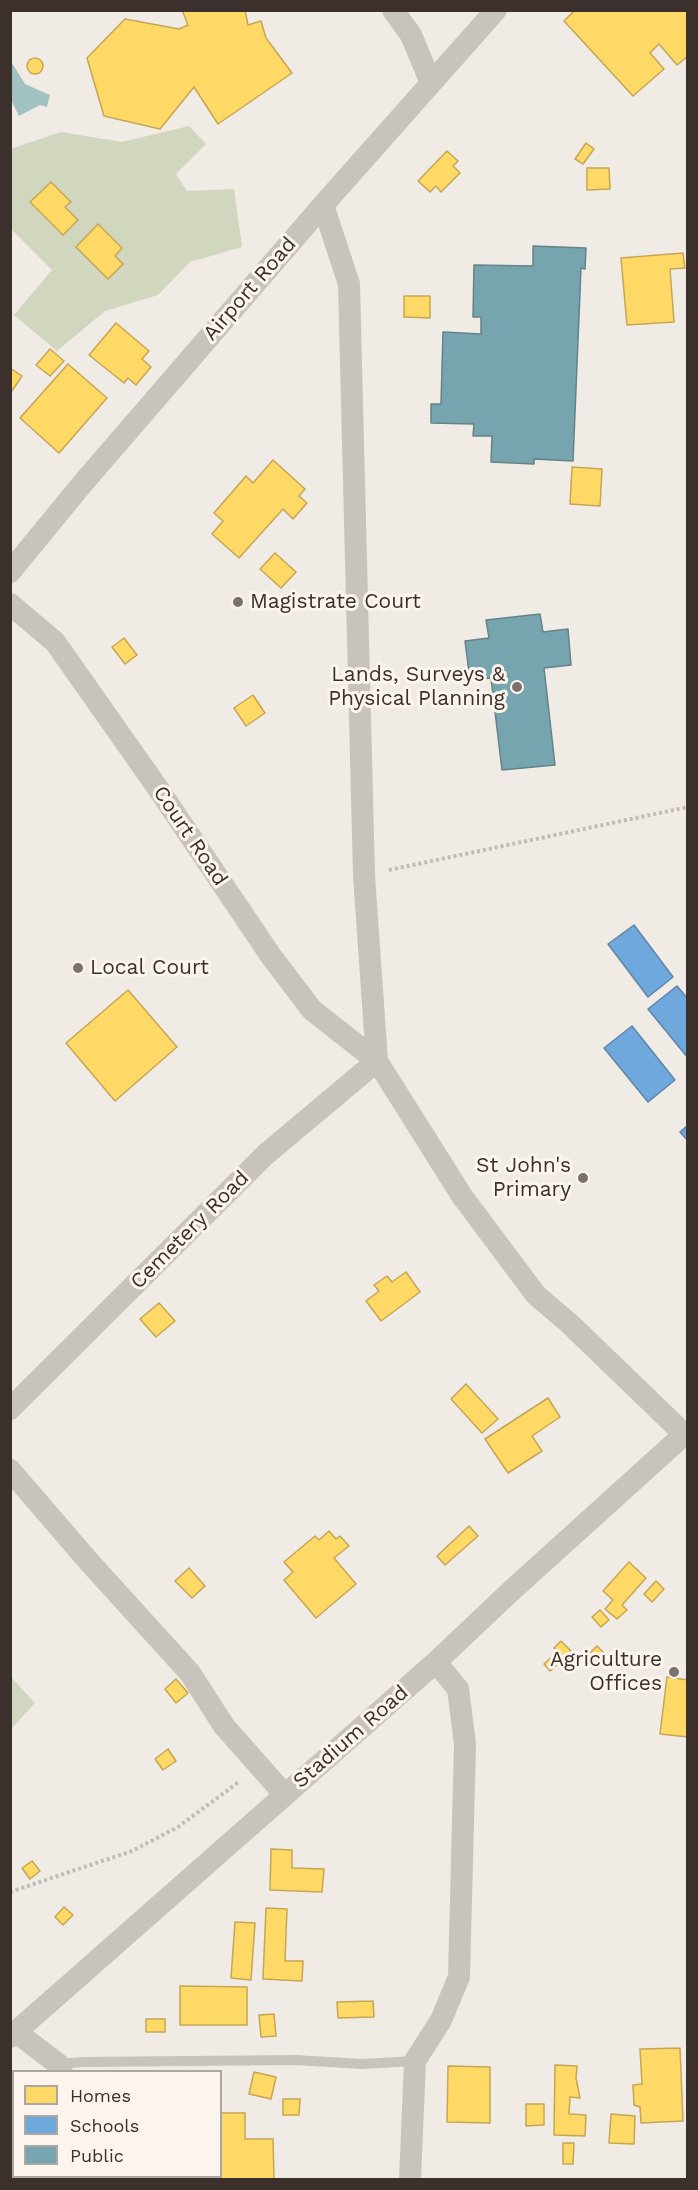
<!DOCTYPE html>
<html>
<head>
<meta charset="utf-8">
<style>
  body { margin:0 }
  #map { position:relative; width:698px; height:2190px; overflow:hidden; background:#f0ebe5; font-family:"Work Sans",sans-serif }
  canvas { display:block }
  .frame { position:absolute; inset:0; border:12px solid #3b302b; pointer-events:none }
  .legend { position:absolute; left:12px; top:2070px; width:210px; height:108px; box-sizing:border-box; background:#fbf5ee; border:2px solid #aea6a0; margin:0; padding:8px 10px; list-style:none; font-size:18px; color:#3b302b }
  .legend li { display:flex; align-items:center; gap:12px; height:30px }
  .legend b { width:30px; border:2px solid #aea6a0 }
</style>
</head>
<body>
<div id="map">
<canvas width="698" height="2190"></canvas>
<div class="frame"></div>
<ul class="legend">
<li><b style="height:16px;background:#ffd966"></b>Homes</li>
<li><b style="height:16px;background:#6fa8dc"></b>Schools</li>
<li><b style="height:16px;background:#76a5af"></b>Public</li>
</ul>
</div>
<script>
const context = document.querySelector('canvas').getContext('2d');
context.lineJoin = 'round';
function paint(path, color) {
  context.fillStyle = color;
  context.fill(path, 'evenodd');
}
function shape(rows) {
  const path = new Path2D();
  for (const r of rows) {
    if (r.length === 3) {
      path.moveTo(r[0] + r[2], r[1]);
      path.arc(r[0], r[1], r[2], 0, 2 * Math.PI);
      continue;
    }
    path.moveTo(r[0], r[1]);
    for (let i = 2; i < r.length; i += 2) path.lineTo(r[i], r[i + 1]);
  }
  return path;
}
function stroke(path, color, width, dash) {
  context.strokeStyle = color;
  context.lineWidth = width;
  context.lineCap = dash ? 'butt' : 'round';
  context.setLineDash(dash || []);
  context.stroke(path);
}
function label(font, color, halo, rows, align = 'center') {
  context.font = font + ' "Work Sans",sans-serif';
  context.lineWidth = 6;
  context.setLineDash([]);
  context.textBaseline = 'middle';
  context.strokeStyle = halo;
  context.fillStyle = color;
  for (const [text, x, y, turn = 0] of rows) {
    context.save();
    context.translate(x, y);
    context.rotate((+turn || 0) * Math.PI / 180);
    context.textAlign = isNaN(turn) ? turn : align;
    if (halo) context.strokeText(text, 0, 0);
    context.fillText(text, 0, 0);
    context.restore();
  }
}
paint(shape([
  [189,126,206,144,176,174,187,191,234,189,242,247,190,262,158,295,105,311,57,351,14,315,52,270,11,229,10,149,61,132,122,142],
  [11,1677,35,1703,11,1729,10,1729]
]), '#d1d6bf');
paint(shape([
  [11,63,12,63,25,84,50,95,47,107,40,105,19,116,11,100]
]), '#a1c2c1');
const homes = shape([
  [182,10,245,10,248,25,261,21,266,38,292,73,218,124,194,87,160,129,104,116,87,58,125,19,179,29,188,25,182,10],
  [575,10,688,10,688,56,677,65,659,44,650,53,664,69,633,96,564,21,575,10],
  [35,66,8],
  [586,143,594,149,583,164,575,159,586,143],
  [447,151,458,161,453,166,460,173,441,192,436,186,430,192,418,181,447,151],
  [587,168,609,168,610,189,587,190,587,168],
  [51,182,71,202,65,207,78,220,63,235,30,202,51,182],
  [98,224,122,248,115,256,123,264,108,279,76,247,98,224],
  [683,253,685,268,670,269,674,322,627,325,621,258,683,253],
  [404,296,430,296,430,318,404,317,404,296],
  [116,323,149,351,142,359,151,367,136,385,128,378,124,383,89,355,116,323],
  [50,349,64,361,50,376,36,365,50,349],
  [68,364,107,398,59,453,20,418,68,364],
  [10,368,22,376,12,391,10,390,10,368],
  [273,460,305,489,299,496,307,503,293,519,283,509,239,558,212,534,223,521,214,513,246,476,253,483,273,460],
  [572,467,602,469,600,506,570,504,572,467],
  [275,553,296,572,281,588,260,569,275,553],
  [124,638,137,655,125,664,112,647,124,638],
  [253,695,265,713,246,726,234,708,253,695],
  [128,990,177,1047,115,1101,66,1043,128,990],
  [406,1272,420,1292,381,1321,366,1301,379,1291,374,1285,387,1276,392,1282,406,1272],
  [159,1303,175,1321,156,1337,140,1319,159,1303],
  [466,1384,498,1419,482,1433,451,1399,466,1384],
  [548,1398,560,1417,532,1436,542,1451,508,1473,485,1439,548,1398],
  [469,1526,478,1536,445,1565,437,1556,469,1526],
  [329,1531,336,1539,340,1536,349,1546,334,1558,356,1584,316,1618,284,1580,293,1572,284,1562,315,1536,319,1540,329,1531],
  [629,1562,646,1578,622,1605,627,1610,617,1619,605,1609,613,1600,603,1591,629,1562],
  [189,1568,205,1586,192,1598,175,1581,189,1568],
  [656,1581,664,1589,652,1602,644,1594,656,1581],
  [600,1610,609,1620,601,1627,592,1617,600,1610],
  [561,1641,577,1657,569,1665,554,1648,561,1641],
  [597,1646,603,1652,593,1663,586,1657,597,1646],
  [553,1656,559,1663,550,1671,544,1664,553,1656],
  [667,1677,688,1680,688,1737,660,1734,667,1677],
  [176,1679,188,1693,176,1703,165,1689,176,1679],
  [168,1749,176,1761,163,1770,155,1759,168,1749],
  [271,1849,292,1850,292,1868,324,1869,322,1892,270,1890,271,1849],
  [32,1861,40,1871,30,1879,22,1868,32,1861],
  [64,1907,73,1915,63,1925,55,1917,64,1907],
  [266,1908,287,1909,285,1961,303,1961,302,1981,263,1979,266,1908],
  [235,1922,255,1923,251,1980,231,1978,235,1922],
  [180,1986,247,1987,247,2025,180,2025,180,1986],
  [373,2001,374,2017,338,2018,337,2002,373,2001],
  [274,2014,276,2036,261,2037,259,2015,274,2014],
  [146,2019,165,2019,165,2032,146,2032,146,2019],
  [680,2048,683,2121,641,2123,640,2107,634,2105,633,2085,642,2084,640,2049,680,2048],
  [555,2065,577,2066,576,2078,580,2098,570,2097,569,2114,586,2115,585,2136,554,2135,555,2065],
  [448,2066,490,2067,490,2123,447,2122,448,2066],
  [254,2072,276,2077,271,2099,249,2094,254,2072],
  [283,2099,300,2099,299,2115,283,2115,283,2099],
  [526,2104,544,2104,544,2125,526,2126,526,2104],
  [220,2113,245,2113,245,2139,273,2139,274,2180,186,2180,186,2176,220,2176,220,2113],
  [611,2114,635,2116,634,2144,609,2143,611,2114],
  [563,2143,574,2143,573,2164,563,2164,563,2143]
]);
paint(homes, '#ffd966');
stroke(homes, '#c4a654', 1.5);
const schools = shape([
  [634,925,673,977,648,997,608,944,634,925],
  [677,986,688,999,688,1058,648,1009,677,986],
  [632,1026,675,1080,648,1102,604,1048,632,1026],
  [688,1125,688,1141,680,1132,688,1125]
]);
paint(schools, '#6fa8dc');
stroke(schools, '#5f84a7', 1.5);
const public = shape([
  [533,246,586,248,585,269,581,268,573,461,534,459,534,464,491,462,492,436,473,436,474,424,431,423,431,404,441,404,443,332,481,334,481,317,473,317,474,265,533,266,533,246],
  [540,614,543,632,568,629,571,665,544,668,555,765,502,770,491,678,470,680,465,641,489,638,486,620,540,614]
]);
paint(public, '#76a5af');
stroke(public, '#648287', 1.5);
stroke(shape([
  [389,870,688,807],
  [10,1892,132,1851,178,1827,240,1781]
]), '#c2bbb6', 4, [3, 3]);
stroke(shape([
  [58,2064,83,2062,296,2060,361,2064,415,2061]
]), '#c9c3be', 10);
stroke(shape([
  [393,10,411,35,431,83],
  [323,205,349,284,364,876,377,1061,462,1196,536,1295,570,1324,683,1433],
  [10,572,83,483,323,205,496,10],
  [10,604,55,642,157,787,271,956,312,1010,377,1061],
  [10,1409,265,1155,377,1061],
  [10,1470,91,1564,190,1673,224,1726,285,1795],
  [16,2032,58,2064,62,2072],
  [10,2037,436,1662,510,1592,688,1431],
  [95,2176,95,2180],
  [410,2180,415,2061,441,2020,459,1977,465,1744,458,1689,436,1662]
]), '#c9c3be', 22);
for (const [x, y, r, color] of [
  [238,602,6,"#7a716c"],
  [517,687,6,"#7a716c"],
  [78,968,6,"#7a716c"],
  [583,1178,6,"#7a716c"],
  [674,1672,6,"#7a716c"]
]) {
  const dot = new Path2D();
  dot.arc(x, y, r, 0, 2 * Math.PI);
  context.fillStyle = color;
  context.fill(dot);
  stroke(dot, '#fbf5ee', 2);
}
label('21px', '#3b302b', '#fbf5ee', [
  ["Airport Road",250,289,-49],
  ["Court Road",190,836,56],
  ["Cemetery Road",190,1230,-45],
  ["Stadium Road",351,1737,-41]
]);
label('21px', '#3b302b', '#fbf5ee', [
  ["Magistrate Court",250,602,"left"],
  ["Lands, Surveys &",505,675],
  ["Physical Planning",505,699],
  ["Local Court",90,968,"left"],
  ["St John's",571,1166],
  ["Primary",571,1190],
  ["Agriculture",662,1660],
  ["Offices",662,1684]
], 'right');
</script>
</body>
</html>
